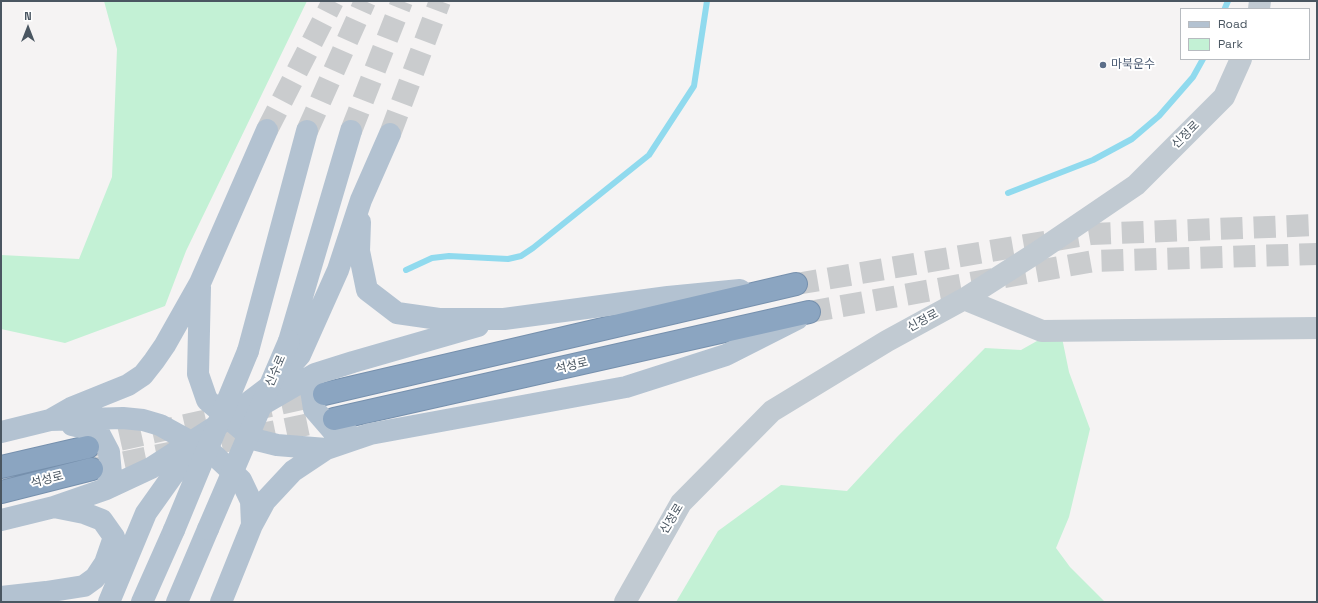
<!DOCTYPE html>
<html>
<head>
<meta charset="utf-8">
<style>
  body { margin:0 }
  #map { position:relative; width:1318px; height:603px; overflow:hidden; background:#f5f3f3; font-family:"Space Grotesk",sans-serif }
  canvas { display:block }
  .frame { position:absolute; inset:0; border:2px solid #4a5661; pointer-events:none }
  .legend { position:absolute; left:1180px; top:8px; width:130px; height:52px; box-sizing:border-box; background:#fff; border:1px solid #b7bbc0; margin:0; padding:5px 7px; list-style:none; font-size:12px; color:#4a5661 }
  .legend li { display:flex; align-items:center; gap:8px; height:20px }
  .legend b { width:20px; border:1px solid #b7bbc0 }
  .north { position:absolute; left:8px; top:8px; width:40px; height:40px; -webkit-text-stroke:3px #fff; paint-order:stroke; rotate:0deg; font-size:11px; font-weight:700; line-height:16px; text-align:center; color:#4a5661 }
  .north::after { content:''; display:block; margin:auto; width:14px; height:18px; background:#4a5661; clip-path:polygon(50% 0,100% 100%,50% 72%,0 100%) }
</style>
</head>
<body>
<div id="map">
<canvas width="1318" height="603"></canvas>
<div class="frame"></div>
<ul class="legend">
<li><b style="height:5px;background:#b3c2d1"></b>Road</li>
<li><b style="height:11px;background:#c3f1d5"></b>Park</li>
</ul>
<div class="north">N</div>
</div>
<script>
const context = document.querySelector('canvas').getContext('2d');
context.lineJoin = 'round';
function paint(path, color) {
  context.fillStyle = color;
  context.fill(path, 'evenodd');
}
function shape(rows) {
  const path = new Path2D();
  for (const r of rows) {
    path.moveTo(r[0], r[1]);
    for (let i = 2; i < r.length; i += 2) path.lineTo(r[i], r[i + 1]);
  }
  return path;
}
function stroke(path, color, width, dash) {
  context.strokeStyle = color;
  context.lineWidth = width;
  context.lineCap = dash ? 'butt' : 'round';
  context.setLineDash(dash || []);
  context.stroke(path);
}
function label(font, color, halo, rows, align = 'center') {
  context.font = font + ' "Space Grotesk","Noto Sans KR",sans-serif';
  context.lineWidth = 4;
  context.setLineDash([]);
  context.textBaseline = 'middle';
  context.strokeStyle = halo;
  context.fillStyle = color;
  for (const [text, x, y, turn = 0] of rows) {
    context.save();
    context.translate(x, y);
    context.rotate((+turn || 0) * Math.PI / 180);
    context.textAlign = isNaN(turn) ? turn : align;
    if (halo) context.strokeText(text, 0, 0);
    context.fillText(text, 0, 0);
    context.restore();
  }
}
paint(shape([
  [104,1,307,1,186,251,165,306,65,343,1,329,1,255,79,259,112,177,117,49],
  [1060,328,1069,372,1090,429,1069,517,1056,548,1070,567,1105,602,676,602,718,531,781,485,847,491,897,437,985,348,1021,350]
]), '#c3f1d5');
stroke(shape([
  [1225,8,1228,1],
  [1008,193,1093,160,1132,139,1159,116,1193,77,1203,59],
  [406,270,432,258,449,256,508,259,521,256,533,248,649,155,694,86,707,1]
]), '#90daee', 6);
stroke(shape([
  [267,130,333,1],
  [307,131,365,1],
  [351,131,402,1],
  [390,134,440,1]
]), '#caccce', 22, [22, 11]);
stroke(shape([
  [796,284,1091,234,1317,225],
  [809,312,1094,261,1317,254],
  [88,447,324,394],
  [92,469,334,419]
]), '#caccce', 22, [22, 11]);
const highway = shape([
  [324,394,796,284],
  [334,419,809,312],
  [1,467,88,447],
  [1,492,92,469]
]);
stroke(highway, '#7690ad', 24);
stroke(shape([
  [1259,9,1260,1],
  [964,299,1042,331,1317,328],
  [625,602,681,503,772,411,887,341,964,299,1036,253,1136,185,1224,97,1241,59]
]), '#c1cad2', 22);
stroke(shape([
  [360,222,359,251,367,290,397,313,439,319,504,319,668,297,740,290],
  [200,287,198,374,207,400,253,439,277,445,326,449],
  [289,341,351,131],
  [248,351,307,131],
  [315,374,311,390,314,409,333,431,347,432],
  [265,403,315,374,353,362,478,326],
  [50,420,71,408,128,385,143,375,154,361,165,345,200,283,267,130],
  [72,425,98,431,109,452,111,474,106,489],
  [1,432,50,420,123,418,143,420,160,425,213,454,241,480,251,501,252,525],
  [54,507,84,513,102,520,114,537,117,551],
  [1,520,54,507,106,489,151,468,224,421,274,383,287,370,300,355,338,270,361,200,390,134],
  [1,597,46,592,84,586,95,578,105,563,114,537],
  [109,602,146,513,173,475,199,449],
  [142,602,174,530],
  [177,602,208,529],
  [221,602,252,525,265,501,293,471,326,449,370,434,626,387,726,355,797,319]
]), '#b3c2d1', 22);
stroke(highway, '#8ba5c1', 22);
stroke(shape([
  [208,529,289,341],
  [174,530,248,351]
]), '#b3c2d1', 22);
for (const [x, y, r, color] of [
  [1103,65,4,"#5c6f8a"]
]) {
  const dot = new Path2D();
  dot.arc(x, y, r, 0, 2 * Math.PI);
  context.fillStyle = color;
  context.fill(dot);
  stroke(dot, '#fff', 1.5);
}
label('12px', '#4e5e75', '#fff', [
  ["마북운수",1111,65]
], 'left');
label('12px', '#4a5661', '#fff', [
  ["신정로",1186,135,-45],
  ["신정로",923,321,-28],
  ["석성로",572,366,-13],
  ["신수로",276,371,-67],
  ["석성로",47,480,-14],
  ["신정로",672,519,-59]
]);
</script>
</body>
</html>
